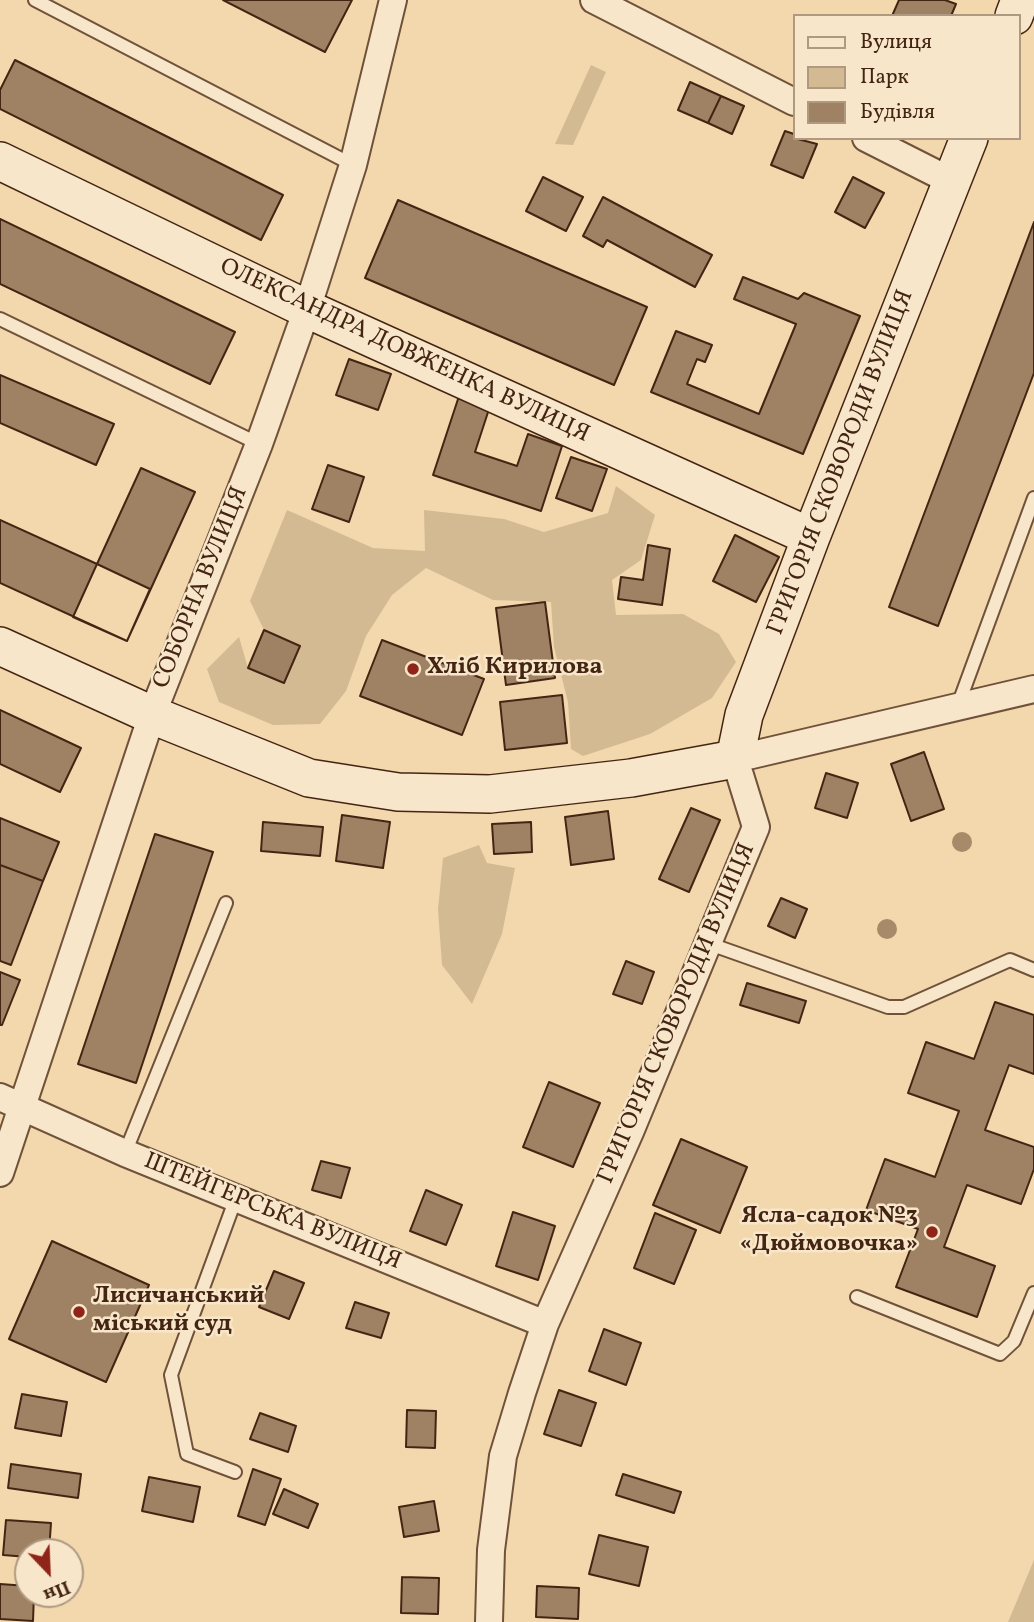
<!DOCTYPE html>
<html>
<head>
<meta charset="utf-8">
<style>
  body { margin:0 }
  #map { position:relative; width:1034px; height:1622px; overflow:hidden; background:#f2d8ac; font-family:Vollkorn,serif }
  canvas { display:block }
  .legend { position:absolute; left:793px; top:14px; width:228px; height:126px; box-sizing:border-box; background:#f7e6c9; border:2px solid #af9981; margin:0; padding:9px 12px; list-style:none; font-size:21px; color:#442514 }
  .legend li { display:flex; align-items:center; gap:14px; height:35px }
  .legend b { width:35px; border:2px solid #af9981 }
  .north { position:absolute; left:14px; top:1538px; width:70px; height:70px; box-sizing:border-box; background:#f7e6c9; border:2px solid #af9981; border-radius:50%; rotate:157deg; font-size:19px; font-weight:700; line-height:28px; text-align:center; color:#442514 }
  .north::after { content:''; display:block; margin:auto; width:24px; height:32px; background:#8f2418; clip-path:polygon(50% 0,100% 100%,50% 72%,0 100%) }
</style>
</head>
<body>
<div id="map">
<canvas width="1034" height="1622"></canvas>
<ul class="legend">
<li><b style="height:9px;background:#f7e6c9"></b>Вулиця</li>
<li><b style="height:19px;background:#d4ba92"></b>Парк</li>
<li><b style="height:19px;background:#9e8263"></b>Будівля</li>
</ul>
<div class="north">Пн</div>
</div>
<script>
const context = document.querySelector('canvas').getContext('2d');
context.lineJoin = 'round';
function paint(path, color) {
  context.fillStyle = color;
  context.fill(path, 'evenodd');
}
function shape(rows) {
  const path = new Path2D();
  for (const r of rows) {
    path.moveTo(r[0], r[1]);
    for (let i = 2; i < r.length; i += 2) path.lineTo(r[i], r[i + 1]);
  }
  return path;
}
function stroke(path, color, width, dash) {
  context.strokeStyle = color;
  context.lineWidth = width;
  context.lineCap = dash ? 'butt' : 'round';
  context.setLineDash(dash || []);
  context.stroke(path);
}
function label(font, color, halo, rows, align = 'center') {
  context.font = font + ' Vollkorn,serif';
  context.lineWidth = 5;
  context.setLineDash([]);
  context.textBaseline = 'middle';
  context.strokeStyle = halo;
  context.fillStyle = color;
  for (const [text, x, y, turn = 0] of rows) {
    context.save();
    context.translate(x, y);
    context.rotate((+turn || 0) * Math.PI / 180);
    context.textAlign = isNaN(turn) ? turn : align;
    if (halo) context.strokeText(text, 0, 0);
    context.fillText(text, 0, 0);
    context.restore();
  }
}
paint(shape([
  [591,65,606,72,573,145,555,144],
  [616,486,655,515,641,560,612,580,616,615,683,614,719,634,736,662,712,698,650,734,583,756,571,749,568,702,554,647,551,602,493,600,426,568,392,595,366,636,346,691,320,724,273,725,219,702,207,669,239,637,248,668,284,683,300,646,264,630,250,601,287,510,373,548,425,551,424,510,504,519,544,532,608,513],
  [479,845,487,863,515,868,502,934,472,1004,442,965,438,909,443,858],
  [1034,1560,1034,1622,1008,1622]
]), '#d4ba92');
const building = shape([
  [223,0,352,0,325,52,223,0],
  [899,0,945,0,956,4,951,16,892,16,899,0],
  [15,60,283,195,261,240,0,109,0,90,15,60],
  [690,82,721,96,708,123,678,110,690,82],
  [721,96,744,106,732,134,708,123,721,96],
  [785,131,794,134,794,138,817,144,803,178,771,165,785,131],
  [543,177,583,197,566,231,526,211,543,177],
  [853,177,884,193,865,228,835,212,853,177],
  [603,197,712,255,695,287,607,240,603,247,583,236,603,197],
  [398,200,647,307,614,385,365,278,398,200],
  [0,219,235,332,210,384,0,284,0,219],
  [1034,222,1034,373,938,626,889,607,1034,222],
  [743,277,798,299,804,293,860,316,803,454,651,392,676,331,712,345,705,362,697,359,687,384,759,414,796,324,734,299,743,277],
  [349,359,391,374,378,410,336,395,349,359],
  [0,375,114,424,96,465,0,423,0,375],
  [460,393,491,403,475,452,517,466,528,434,562,446,541,511,433,475,460,393],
  [571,457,607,469,592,511,556,498,571,457],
  [328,465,364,477,349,522,312,509,328,465],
  [141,468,195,492,127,641,0,583,0,520,97,564,141,468],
  [735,535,779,557,756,602,713,581,735,535],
  [648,545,670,549,662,605,618,599,621,577,643,580,648,545],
  [97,564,150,589,127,641,73,617,97,564],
  [545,602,555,678,506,685,496,608,545,602],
  [264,630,300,646,284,683,248,668,264,630],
  [382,640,484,679,462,735,360,696,382,640],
  [562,695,567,743,505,750,500,702,562,695],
  [0,710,81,748,60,792,0,764,0,710],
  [924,752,944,809,911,821,891,764,924,752],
  [826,773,858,783,847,818,815,808,826,773],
  [691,808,720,820,689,892,659,879,691,808],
  [608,811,614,859,571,865,565,817,608,811],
  [342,815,390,822,383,868,336,861,342,815],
  [0,818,59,842,43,881,0,865,0,818],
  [263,822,323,827,320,856,261,851,263,822],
  [531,822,532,852,494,854,492,824,531,822],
  [155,834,213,852,136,1083,78,1064,155,834],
  [0,865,43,881,11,965,0,961,0,865],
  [781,898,807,909,795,938,768,926,781,898],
  [626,961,654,972,642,1004,613,994,626,961],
  [0,972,20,980,2,1025,0,1025,0,972],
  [747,983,806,1001,799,1023,740,1005,747,983],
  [995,1002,1034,1015,1034,1074,1009,1065,985,1130,1034,1147,1034,1169,1021,1204,967,1185,944,1247,995,1266,977,1317,896,1287,918,1229,866,1210,885,1159,935,1177,959,1111,908,1093,926,1042,974,1059,995,1002],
  [549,1082,600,1103,573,1167,523,1147,549,1082],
  [681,1139,747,1167,720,1233,653,1205,681,1139],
  [321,1161,350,1168,341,1198,312,1190,321,1161],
  [426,1190,462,1205,446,1245,410,1231,426,1190],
  [513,1212,555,1226,538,1280,496,1266,513,1212],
  [655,1213,696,1230,674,1284,634,1268,655,1213],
  [52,1241,149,1285,106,1382,9,1339,52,1241],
  [274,1271,304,1283,289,1319,259,1307,274,1271],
  [355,1302,389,1313,381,1338,346,1328,355,1302],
  [604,1329,641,1343,626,1385,589,1371,604,1329],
  [559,1390,596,1403,581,1446,544,1434,559,1390],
  [22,1394,67,1402,61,1436,15,1428,22,1394],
  [407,1410,436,1411,435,1448,406,1447,407,1410],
  [260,1413,296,1426,288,1452,250,1439,260,1413],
  [11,1464,81,1474,78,1498,8,1488,11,1464],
  [253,1469,281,1479,265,1525,238,1516,253,1469],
  [623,1474,681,1492,674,1513,616,1495,623,1474],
  [149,1477,200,1487,193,1522,142,1511,149,1477],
  [284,1489,318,1504,308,1528,273,1514,284,1489],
  [434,1501,439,1531,404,1537,399,1507,434,1501],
  [6,1520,51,1523,49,1552,28,1552,28,1557,3,1555,6,1520],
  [599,1535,648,1547,639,1586,589,1574,599,1535],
  [402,1577,439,1578,438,1614,401,1613,402,1577],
  [0,1584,28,1586,28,1594,34,1594,33,1621,0,1619,0,1584],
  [537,1586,579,1588,578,1619,536,1617,537,1586]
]);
paint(building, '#9e8263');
stroke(building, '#442514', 2);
const lane = shape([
  [35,0,353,165],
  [0,319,259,444],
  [957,708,1034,498],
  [707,943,888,1007,904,1007,1010,960,1034,970],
  [125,1153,226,903],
  [857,1297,1000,1354,1014,1341,1034,1293],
  [235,1472,187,1454,171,1375,236,1198]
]);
const street = shape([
  [594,0,794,102],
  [866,138,953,182],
  [0,1097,125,1153,545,1324],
  [0,1173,152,715,259,444,307,309,353,165,393,0],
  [489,1622,491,1550,503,1456,522,1393,545,1324,630,1132,756,827,735,759,1034,689]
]);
const secondary = shape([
  [1014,16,1020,0],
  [0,161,307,309,811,537],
  [0,646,152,715,309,778,398,792,490,794,631,778,735,759,744,715,811,537,969,138]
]);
stroke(lane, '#70523a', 16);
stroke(street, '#70523a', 30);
stroke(secondary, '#442514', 40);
stroke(lane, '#f7e6c9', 12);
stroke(street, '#f7e6c9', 26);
stroke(secondary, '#f7e6c9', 37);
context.fillStyle = '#a68a6a';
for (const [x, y] of [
  [962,842],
  [887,929]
]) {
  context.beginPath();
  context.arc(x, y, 10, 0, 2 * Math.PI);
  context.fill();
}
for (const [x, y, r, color] of [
  [413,669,7,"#8f2418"],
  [932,1232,7,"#8f2418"],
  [79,1312,7,"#8f2418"]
]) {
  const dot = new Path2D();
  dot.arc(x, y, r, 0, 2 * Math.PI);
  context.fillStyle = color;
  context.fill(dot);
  stroke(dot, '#f7e6c9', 2.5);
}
label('24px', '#442514', '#f7e6c9', [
  ["ОЛЕКСАНДРА ДОВЖЕНКА ВУЛИЦЯ",404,352,25],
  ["ГРИГОРІЯ СКОВОРОДИ ВУЛИЦЯ",842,463,-69],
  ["СОБОРНА ВУЛИЦЯ",202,588,-68],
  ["ГРИГОРІЯ СКОВОРОДИ ВУЛИЦЯ",678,1014,-67],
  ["ШТЕЙГЕРСЬКА ВУЛИЦЯ",272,1213,22]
]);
label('bold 24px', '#442514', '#f7e6c9', [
  ["Хліб Кирилова",427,669],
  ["Ясла-садок №3",918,1218,"right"],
  ["«Дюймовочка»",918,1246,"right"],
  ["Лисичанський",93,1298],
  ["міський суд",93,1326]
], 'left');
</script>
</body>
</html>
